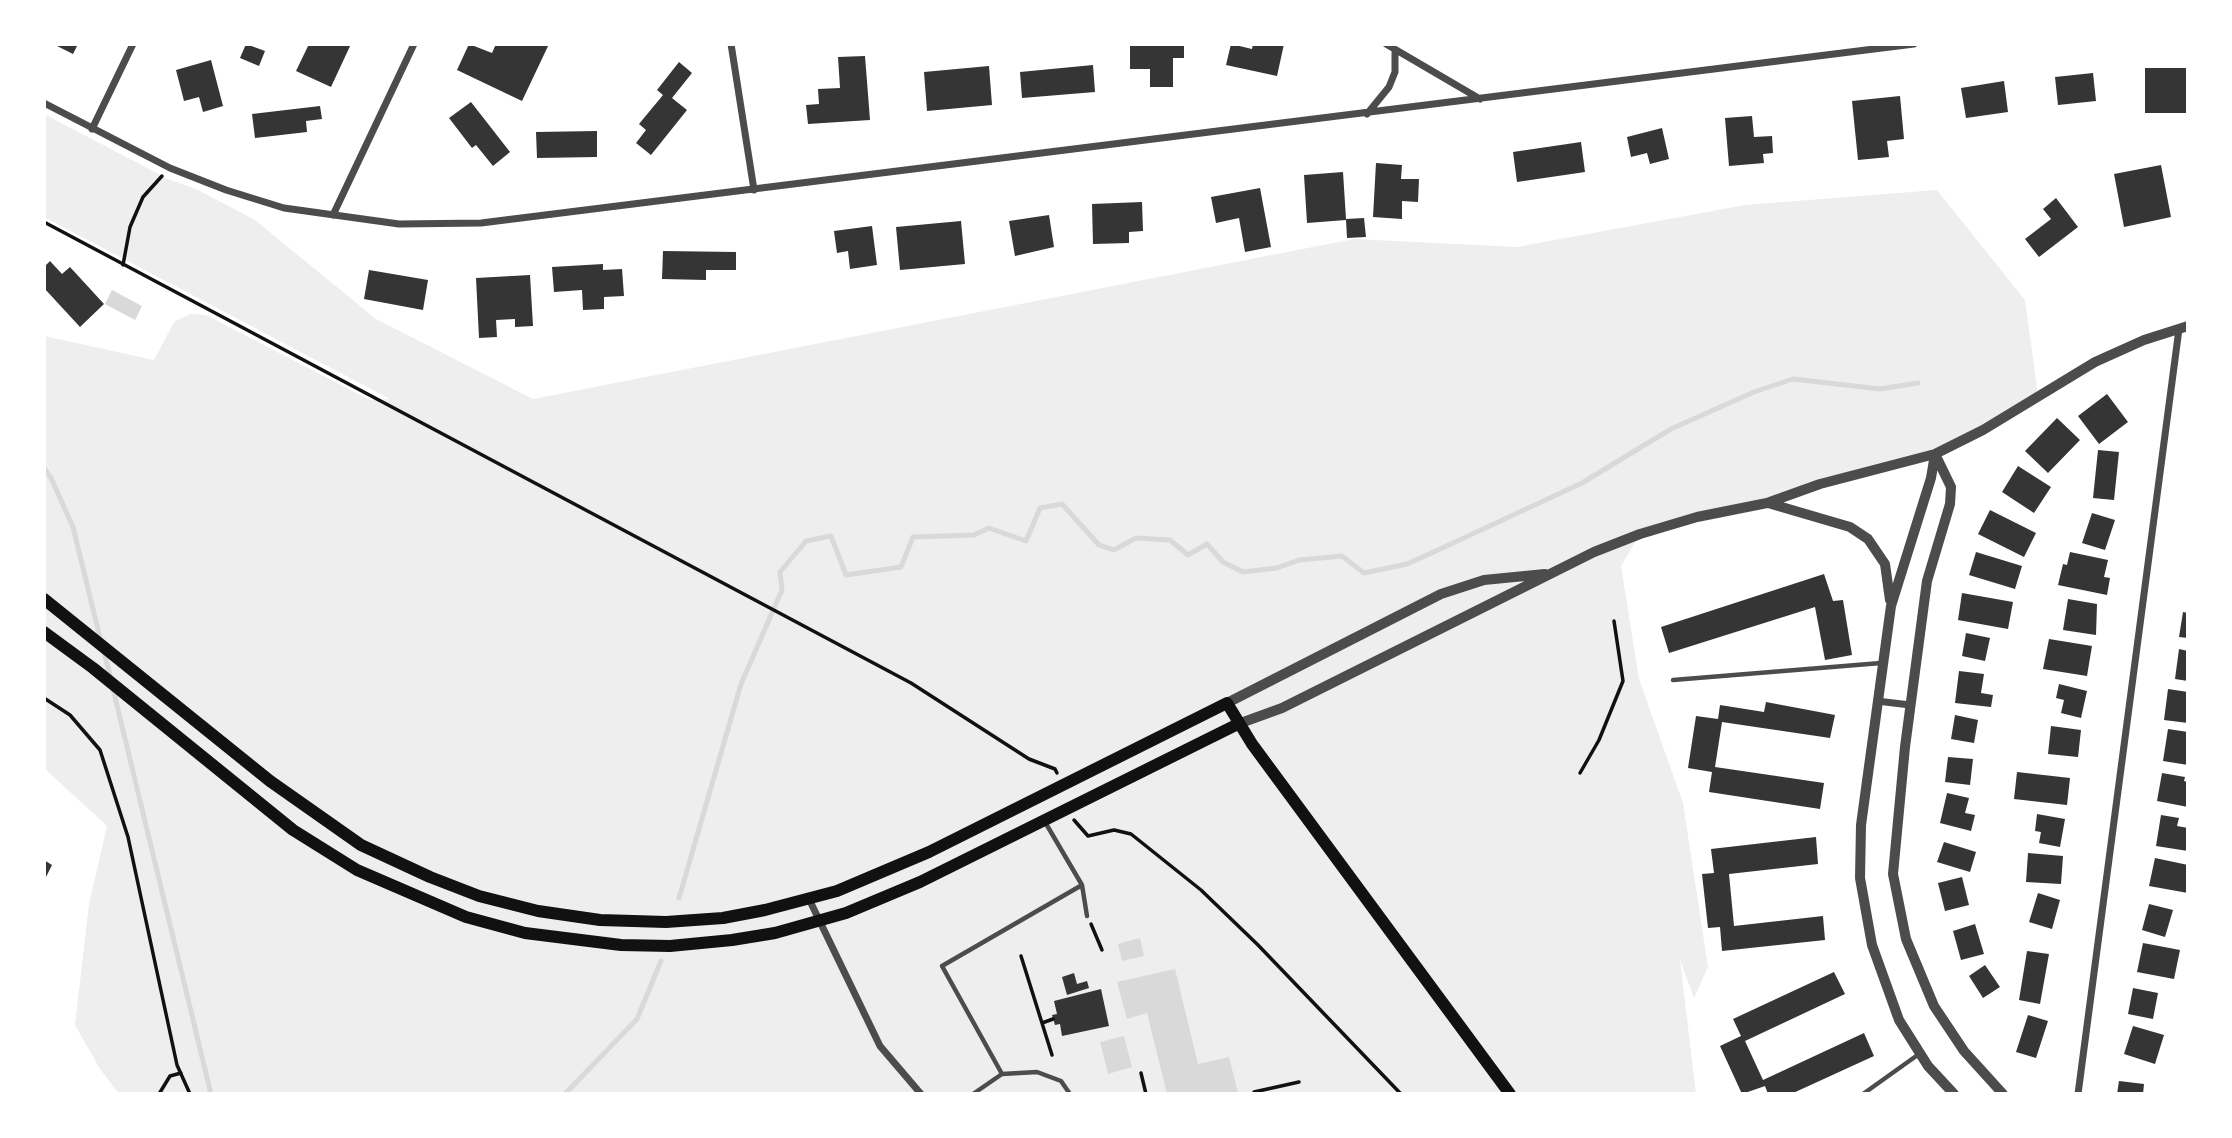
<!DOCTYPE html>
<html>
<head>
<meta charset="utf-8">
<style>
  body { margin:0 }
  #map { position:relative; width:2232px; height:1138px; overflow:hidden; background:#fff; font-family:"Fira Sans Condensed",sans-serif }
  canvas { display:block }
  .frame { position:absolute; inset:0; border:46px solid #fff; pointer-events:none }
</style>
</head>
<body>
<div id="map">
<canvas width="2232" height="1138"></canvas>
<div class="frame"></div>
</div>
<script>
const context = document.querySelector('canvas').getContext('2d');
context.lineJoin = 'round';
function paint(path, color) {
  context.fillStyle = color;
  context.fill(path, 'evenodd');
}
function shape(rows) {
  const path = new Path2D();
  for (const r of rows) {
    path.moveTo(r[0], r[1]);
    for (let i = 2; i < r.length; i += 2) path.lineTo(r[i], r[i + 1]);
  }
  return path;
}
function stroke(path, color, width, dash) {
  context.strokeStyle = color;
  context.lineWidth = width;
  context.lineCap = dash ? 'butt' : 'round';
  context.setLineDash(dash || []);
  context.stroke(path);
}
paint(shape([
  [44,114,168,179,196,189,255,220,376,319,533,399,1354,239,1517,247,1745,205,1937,190,2025,300,2038,396,1935,454,1640,534,1621,566,1639,679,1683,803,1708,967,1694,998,1680,960,1696,1094,119,1094,100,1069,75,1025,89,904,107,826,44,768,44,336,154,360,174,322,190,314,206,315,370,400,390,399,44,217]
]), '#eee');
paint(shape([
  [112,290,142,306,135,320,105,304],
  [1140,938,1144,956,1122,961,1118,944],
  [1175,969,1198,1064,1229,1057,1238,1093,1167,1094,1147,1013,1127,1019,1117,982],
  [1124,1036,1132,1067,1108,1074,1100,1042]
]), '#d9d9d9');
stroke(shape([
  [44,468,51,478,73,527,101,642],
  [104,652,111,679],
  [113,689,211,1094],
  [679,898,741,684,782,590,780,572,806,541,831,536,846,575,901,567,913,537,974,535,989,528,1026,541,1040,508,1062,504,1099,545,1114,550,1136,538,1170,540,1188,555,1207,544,1223,562,1243,572,1277,568,1299,560,1342,556,1364,573,1407,564,1438,550,1582,483,1671,429,1754,392,1793,379,1880,389,1918,383],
  [565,1094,637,1019,661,961]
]), '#d9d9d9', 5);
paint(shape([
  [53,44,78,44,73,54],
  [246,44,265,51,259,66,240,58],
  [309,44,351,44,331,87,296,71],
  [469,44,492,53,496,44,549,44,522,101,457,70],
  [1130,44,1184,44,1184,58,1173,58,1173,87,1150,87,1150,69,1130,69],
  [1231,44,1252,49,1253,44,1284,44,1277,76,1226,65],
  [865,56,870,120,808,124,806,105,819,104,818,89,840,88,838,57],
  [211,60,223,106,203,112,199,97,184,101,176,70],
  [679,62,692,73,672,98,687,110,651,155,636,143,646,130,639,124,663,95,657,90],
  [1093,65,1095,92,1022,98,1020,72],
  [989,66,992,105,927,111,924,72],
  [2145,68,2188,68,2186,113,2145,113],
  [2093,73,2096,101,2058,105,2055,77],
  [2004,81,2008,112,1966,118,1961,88],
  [1900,96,1904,139,1887,141,1889,157,1858,160,1852,101],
  [471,102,510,152,493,166,476,145,472,148,449,118],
  [320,106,322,119,306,121,307,132,255,138,252,114],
  [1752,116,1754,137,1772,136,1773,153,1763,154,1764,163,1729,166,1725,118],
  [1662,128,1669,159,1650,164,1647,153,1631,157,1627,137],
  [597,131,597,157,537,158,536,132],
  [1581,142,1585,172,1517,182,1513,152],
  [1376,163,1402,165,1401,179,1419,179,1418,202,1402,201,1402,219,1373,217],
  [2161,165,2171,217,2124,227,2114,174],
  [1343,172,1346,219,1364,218,1366,237,1347,238,1346,220,1307,223,1304,175],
  [1260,188,1271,247,1245,252,1239,218,1216,223,1211,197],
  [2056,198,2078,227,2039,257,2025,239,2051,219,2043,209],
  [1142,202,1143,231,1129,232,1129,243,1093,244,1092,204],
  [1049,215,1054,247,1015,256,1009,221],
  [961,221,965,264,900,270,896,227],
  [872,226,877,265,850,269,848,251,837,253,834,231],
  [663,251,736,252,736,270,706,270,706,280,662,279],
  [50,261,62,274,70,267,104,304,80,327,44,288,44,267],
  [603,264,603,270,622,269,624,296,604,297,604,309,583,310,582,290,554,292,552,267],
  [369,270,428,280,423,310,364,299],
  [530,275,533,326,515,327,515,319,496,320,497,337,479,338,476,278],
  [2107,394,2128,422,2099,444,2078,416],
  [2057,418,2080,440,2048,473,2025,451],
  [2098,450,2119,452,2114,500,2093,498],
  [2018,466,2051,487,2034,513,2002,492],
  [1990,510,2036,533,2024,557,1978,534],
  [2092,513,2115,520,2105,550,2082,543],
  [1976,552,2022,566,2015,589,1969,575],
  [2070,552,2108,560,2104,577,2110,578,2107,595,2058,585,2063,564,2067,565],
  [1824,574,1833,601,1843,600,1852,655,1825,660,1815,607,1669,653,1661,627],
  [1962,593,2013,602,2008,629,1958,620],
  [2068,599,2097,604,2096,635,2063,630],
  [2183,612,2188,613,2188,638,2179,637],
  [1966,633,1990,638,1985,661,1962,656],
  [2049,639,2092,646,2087,676,2043,669],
  [2179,649,2188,651,2188,681,2175,679],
  [1959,671,1984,674,1981,693,1993,695,1991,707,1955,703],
  [2059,684,2087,691,2081,718,2061,713,2064,700,2056,698],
  [2168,689,2188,692,2188,723,2164,720],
  [1766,702,1835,715,1830,738,1722,722,1715,767,1824,783,1820,809,1709,792,1712,772,1688,768,1696,716,1718,719,1720,705,1764,712],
  [1955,715,1978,720,1974,743,1951,739],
  [2051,726,2081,730,2078,757,2048,754],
  [2168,729,2188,732,2188,765,2163,761],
  [1948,757,1973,759,1970,785,1945,782],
  [2017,772,2070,778,2067,805,2014,799],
  [2162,773,2185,777,2184,781,2188,782,2188,807,2157,801],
  [1947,793,1969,798,1965,813,1975,815,1971,831,1940,823],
  [2037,814,2065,819,2060,847,2039,843,2041,832,2035,831],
  [2161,815,2179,818,2177,826,2188,828,2188,851,2156,846],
  [1816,837,1818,864,1729,874,1734,926,1823,916,1825,940,1722,951,1720,927,1708,928,1702,874,1714,873,1711,849],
  [1944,842,1976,852,1970,872,1937,862],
  [2028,853,2063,856,2061,884,2026,882],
  [2155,858,2188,865,2188,893,2149,886],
  [44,860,52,865,44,881],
  [1962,877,1969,905,1945,911,1938,883],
  [2038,893,2060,900,2052,929,2029,922],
  [2149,904,2173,910,2165,937,2142,930],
  [1975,924,1984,954,1961,960,1953,931],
  [2143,943,2180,950,2174,979,2137,972],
  [2027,951,2049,954,2040,1004,2019,1000],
  [1985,965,2000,987,1983,998,1969,976],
  [1834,972,1845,994,1745,1041,1763,1080,1864,1033,1874,1056,1791,1094,1768,1094,1765,1086,1742,1094,1720,1046,1741,1036,1733,1019],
  [1074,973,1077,984,1087,981,1089,988,1067,995,1062,977],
  [2133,988,2158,993,2153,1019,2128,1014],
  [1101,989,1109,1026,1062,1036,1060,1024,1055,1025,1052,1015,1057,1014,1054,1001],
  [2028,1015,2048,1021,2036,1058,2016,1052],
  [2133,1026,2164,1035,2155,1064,2124,1054],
  [2119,1081,2144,1084,2143,1094,2117,1094]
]), '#353535');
stroke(shape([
  [44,222,911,683,1029,759,1055,769,1057,773],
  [123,265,130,227,143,197,162,176],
  [44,698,70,715,100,750,128,837,177,1065,190,1094],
  [1580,773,1599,740,1623,681,1614,621],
  [1074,820,1088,836,1114,830,1131,834,1201,890,1258,945,1401,1094],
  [1091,924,1102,950],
  [1021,956,1052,1055],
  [1042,1023,1053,1019],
  [1141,1073,1146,1094],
  [1254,1092,1299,1082],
  [159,1094,170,1076,181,1073]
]), '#111', 3.5);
stroke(shape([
  [1673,680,1881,663],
  [1045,822,1082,885,1087,916],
  [1002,1074,942,966,1082,885],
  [973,1094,1002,1074,1037,1072,1061,1081,1070,1094],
  [1863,1094,1919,1054]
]), '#4c4c4c', 4.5);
stroke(shape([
  [731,44,754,190],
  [1386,44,1480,99],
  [44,103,170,168,226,190,284,208,399,224,481,223,1914,44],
  [1367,114,1389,87,1395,72,1395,51],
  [92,129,133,44],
  [333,215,414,44],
  [1877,701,1910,705],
  [809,899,880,1046,921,1094],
  [2078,1094,2179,329]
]), '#4c4c4c', 7);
stroke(shape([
  [1935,454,1951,487,1950,504,1927,581,1905,747,1893,874,1906,939,1934,1006,1964,1051,2003,1094],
  [1935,454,1931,478,1891,606,1861,825,1860,878,1872,945,1899,1020,1928,1066,1954,1094],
  [1768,503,1850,527,1868,539,1885,564,1890,600],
  [1227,703,1441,594,1484,580,1545,574],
  [1238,724,1282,708,1594,552,1640,534,1697,517,1767,503,1820,484,1935,454,1983,430,2095,362,2144,340,2188,326]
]), '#4c4c4c', 10);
stroke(shape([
  [44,599,270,781,361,845,430,877,479,896,538,911,600,920,666,922,723,918,765,910,837,891,929,852,1227,703,1252,744,1510,1094],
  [44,632,93,668,293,830,357,870,466,917,525,933,621,945,670,946,732,940,775,933,846,913,920,882,1238,724]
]), '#111', 12);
</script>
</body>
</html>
